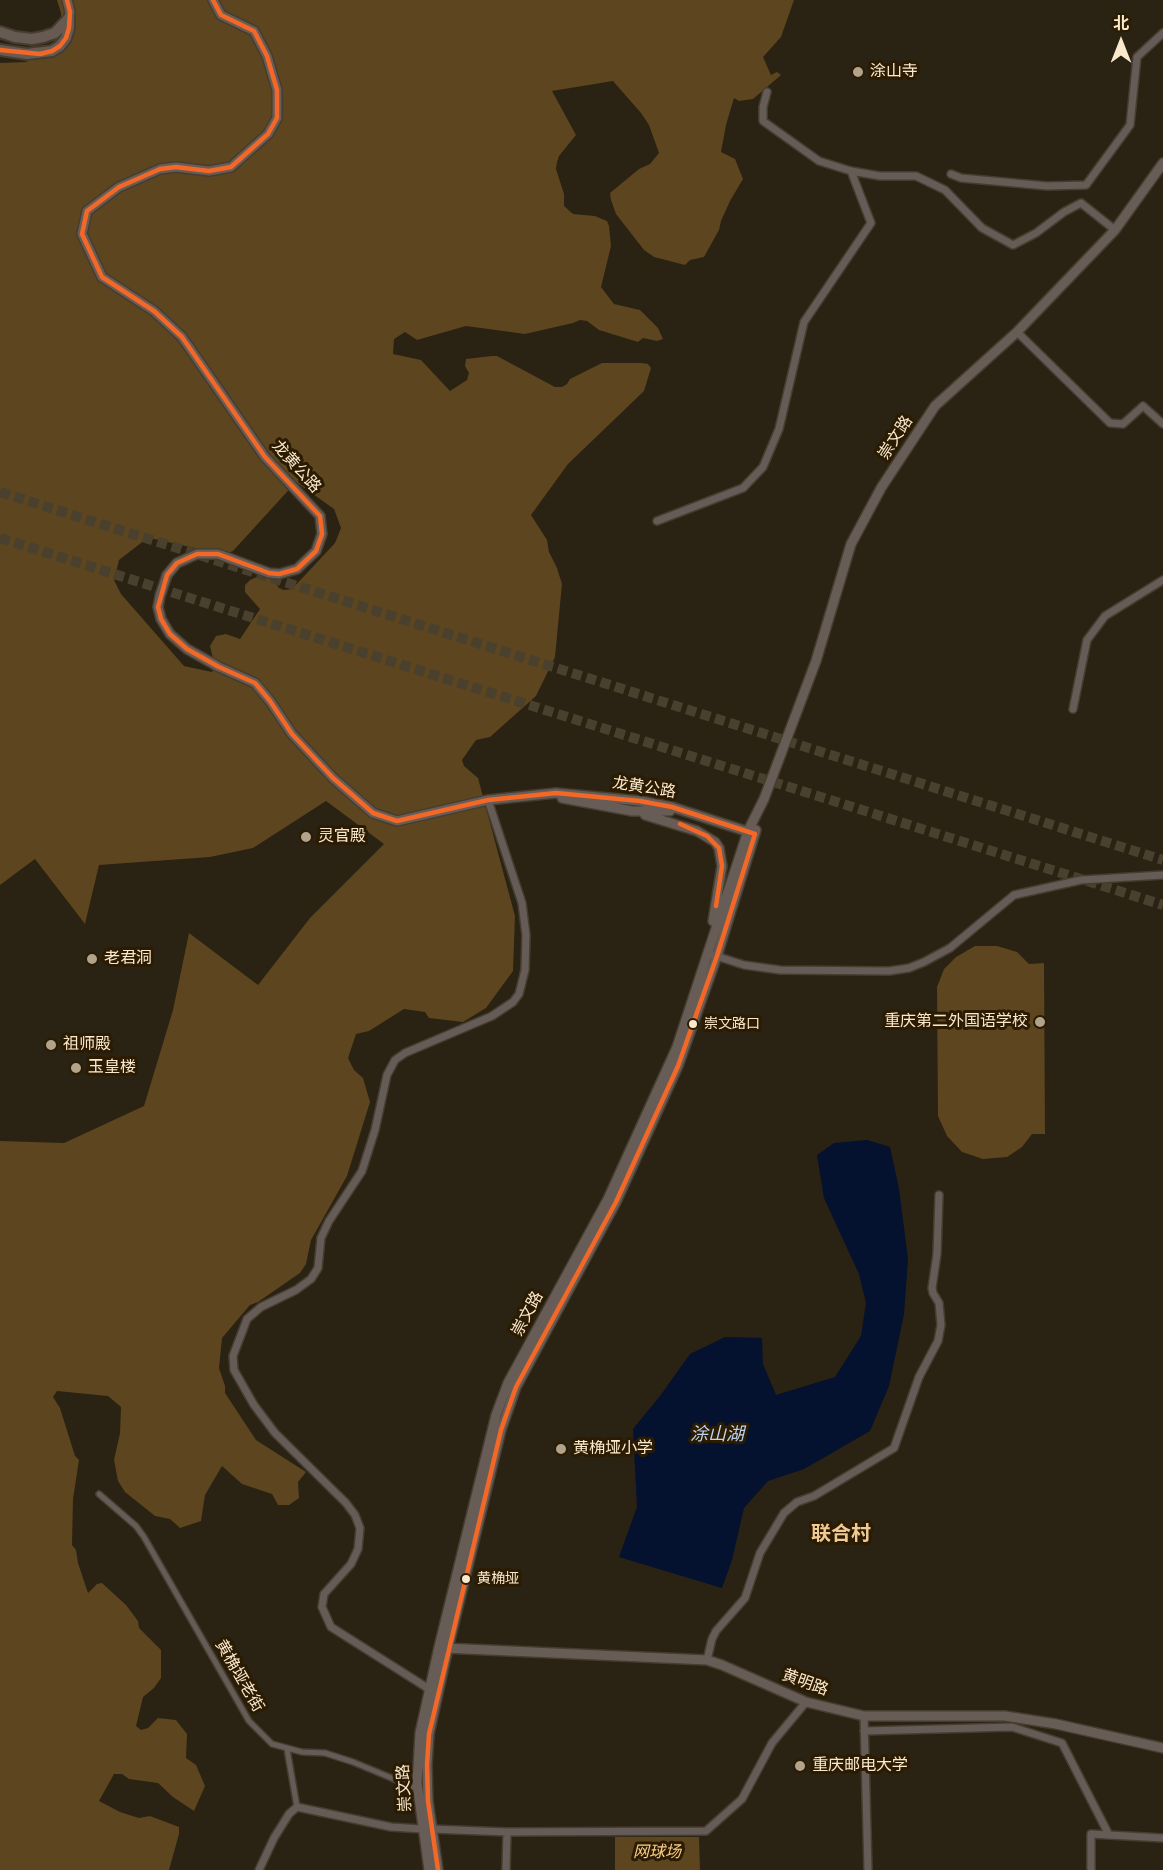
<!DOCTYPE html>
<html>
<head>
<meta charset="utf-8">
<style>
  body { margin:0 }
  #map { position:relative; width:1163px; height:1870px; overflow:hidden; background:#2a2212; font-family:"Times New Roman","Noto Sans SC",serif }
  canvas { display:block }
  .north { position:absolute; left:1091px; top:12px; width:60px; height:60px; -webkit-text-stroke:4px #2b1b01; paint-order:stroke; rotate:0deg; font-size:16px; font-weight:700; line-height:24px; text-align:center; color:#fbe9ce }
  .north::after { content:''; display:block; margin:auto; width:21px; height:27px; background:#fbe9ce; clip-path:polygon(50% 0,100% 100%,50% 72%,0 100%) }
</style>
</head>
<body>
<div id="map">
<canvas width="1163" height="1870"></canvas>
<div class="north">北</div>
</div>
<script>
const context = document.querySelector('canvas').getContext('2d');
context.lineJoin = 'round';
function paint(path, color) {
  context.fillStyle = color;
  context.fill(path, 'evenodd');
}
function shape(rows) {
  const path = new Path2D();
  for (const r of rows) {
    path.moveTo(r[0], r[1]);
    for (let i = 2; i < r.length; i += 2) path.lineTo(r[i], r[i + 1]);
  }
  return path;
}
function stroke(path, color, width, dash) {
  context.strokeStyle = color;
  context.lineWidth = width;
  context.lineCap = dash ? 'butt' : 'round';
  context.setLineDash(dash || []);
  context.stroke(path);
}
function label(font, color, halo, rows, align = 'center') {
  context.font = font + ' "Times New Roman","Noto Sans SC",serif';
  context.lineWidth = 6;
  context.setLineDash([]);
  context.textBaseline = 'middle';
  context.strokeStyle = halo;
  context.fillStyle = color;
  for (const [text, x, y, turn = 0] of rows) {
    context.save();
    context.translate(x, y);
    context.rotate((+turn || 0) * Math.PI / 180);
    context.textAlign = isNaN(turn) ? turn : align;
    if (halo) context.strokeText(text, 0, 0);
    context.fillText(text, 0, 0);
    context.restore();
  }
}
paint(shape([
  [57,0,794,0,781,37,763,57,771,75,777,72,781,75,753,99,739,101,734,98,726,125,721,152,735,159,743,179,730,201,721,221,719,230,704,257,690,260,685,265,654,257,644,250,616,214,611,200,610,193,639,169,650,164,659,153,649,125,641,113,613,81,552,91,576,135,559,156,557,162,556,169,564,194,564,206,573,214,595,216,607,221,609,226,611,246,601,287,614,304,640,310,658,328,663,339,657,341,643,338,638,342,599,330,587,321,580,320,573,323,525,334,466,326,417,340,405,332,394,339,393,354,421,360,450,391,467,380,469,373,465,366,466,359,492,356,497,356,555,387,562,387,567,384,570,379,602,363,642,363,648,364,651,368,644,391,568,464,531,515,547,540,549,552,557,568,562,584,555,657,536,696,490,737,476,740,462,760,464,766,478,778,515,916,513,971,486,1008,463,1022,429,1018,425,1012,404,1009,369,1031,356,1034,348,1058,354,1070,363,1078,370,1102,347,1176,311,1240,306,1264,300,1273,258,1302,250,1305,222,1338,219,1368,225,1386,225,1393,256,1440,306,1472,298,1482,299,1498,289,1505,278,1505,272,1494,242,1484,222,1466,205,1495,201,1521,180,1528,170,1519,155,1516,125,1492,118,1481,114,1460,120,1433,121,1407,108,1396,57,1391,53,1397,60,1408,75,1456,79,1460,73,1499,72,1545,76,1550,78,1563,88,1593,97,1584,102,1583,126,1605,138,1621,139,1628,161,1650,161,1678,154,1688,143,1697,136,1726,141,1730,148,1728,158,1718,176,1720,187,1734,186,1758,196,1765,205,1786,194,1811,173,1797,158,1783,129,1779,122,1774,114,1774,99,1801,120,1812,139,1818,150,1816,179,1827,179,1834,169,1870,0,1870,0,1141,64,1143,144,1106,173,1010,189,933,258,985,310,918,384,844,326,801,253,848,210,857,99,865,85,924,35,859,0,885,0,63,26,62,55,46,61,20,61,13],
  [296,482,334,509,341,528,335,543,292,589,284,590,279,588,268,572,250,580,245,585,245,592,260,609,240,639,226,634,216,636,210,646,215,667,212,672,184,666,121,594,114,580,119,560,145,540,150,538,221,554,228,553,233,551],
  [975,946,997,946,1017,952,1029,964,1044,963,1045,1134,1032,1134,1022,1147,1007,1157,983,1159,962,1152,947,1136,938,1116,937,987,944,969,956,957],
  [615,1837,699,1837,700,1870,615,1870]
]), '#5c451f');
paint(shape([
  [867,1140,890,1147,899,1189,908,1259,904,1314,889,1386,870,1431,804,1469,768,1481,744,1508,732,1560,722,1588,619,1557,637,1507,633,1429,660,1396,690,1354,725,1337,762,1338,763,1364,776,1395,835,1377,861,1336,866,1303,859,1274,824,1198,817,1155,834,1143]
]), '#04112f');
stroke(shape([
  [0,492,1163,860],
  [0,538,1163,905]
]), '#49402e', 10, [10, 5]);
const pedestrian = shape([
  [99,1494,136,1526,144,1537,249,1721,272,1744,302,1752,325,1753,353,1762,418,1789],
  [287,1749,297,1807]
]);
const minor = shape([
  [767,92,763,107,763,121,819,161,851,171,880,176,916,176,945,190,982,228,1013,245,1036,233,1064,212,1081,203,1115,230],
  [951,174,961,178,1047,186,1086,185,1130,125,1137,57,1163,33],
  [1017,332,1110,423,1123,424,1143,406,1163,424],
  [657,521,743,488,763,467,779,429,804,322,871,223,851,171],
  [1073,709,1087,640,1105,616,1163,580],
  [713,955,744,965,780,970,889,971,909,968,924,962,950,948,1014,895,1081,880,1163,875],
  [707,1660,712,1639,716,1631,745,1598,760,1553,784,1513,797,1502,814,1496,894,1448,919,1377,938,1341,941,1325,939,1303,933,1293,932,1288,937,1254,939,1195],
  [429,1689,331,1627,322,1607,324,1594,351,1564,358,1549,360,1528,355,1515,346,1503,275,1433,254,1405,234,1370,233,1356,247,1319,261,1307,296,1290,311,1279,318,1268,321,1238,329,1221,362,1171,375,1130,387,1075,395,1060,405,1053,492,1016,513,1002,519,994,525,970,526,935,522,903,488,800],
  [864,1716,868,1870],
  [864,1731,1012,1727,1062,1743,1109,1835],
  [431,1829,507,1832,706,1831,742,1799,772,1743,806,1702],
  [259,1870,274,1838,289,1814,297,1807,391,1827,422,1829],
  [506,1870,507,1832],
  [1091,1870,1091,1834,1163,1838]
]);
const secondary = shape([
  [67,0,70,12,69,18],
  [213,0,221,15,254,31,267,56,277,90,277,118,268,134,231,167,209,171,176,167,160,169,119,187,87,211,82,234,102,277,154,311,182,337,265,457,320,516,322,534,316,551,297,569,279,574,269,573,218,554,197,554,177,563,167,575,160,596,158,607,161,619,170,634,187,649,219,667,255,683,270,701,292,734,333,778,373,813,397,821,488,800,556,793,640,801,672,807,755,834],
  [562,798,632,811,670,811],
  [645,815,697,831,715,842,719,848,722,866,713,921],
  [444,1648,707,1660,722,1665,806,1702,864,1716,1005,1716,1056,1724,1163,1748],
  [429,1870,417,1783,420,1733,439,1647,496,1415,508,1383,608,1199,677,1047,748,831,764,799,816,661,851,544,881,488,935,406,1017,332,1115,230,1163,163],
  [438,1870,428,1801,427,1765,429,1734,448,1648,501,1430,516,1387,616,1202,678,1066,717,956,756,830]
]);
const primary = shape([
  [0,32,15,37,32,39,43,37,55,33,69,18],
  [0,50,27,54,52,51,60,46,66,38,69,28,69,18]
]);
stroke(pedestrian, '#463d2f', 8);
stroke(minor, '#463d2f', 10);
stroke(secondary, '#463d2f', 12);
stroke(primary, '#463d2f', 14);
stroke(pedestrian, '#655b57', 5);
stroke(minor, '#655b57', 7);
stroke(secondary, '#675d56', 9);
stroke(primary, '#665a53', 10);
stroke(shape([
  [213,0,221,15,254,31,267,56,277,90,277,118,268,134,231,167,209,171,176,167,160,169,119,187,87,211,82,234,102,277,154,311,182,337,265,457,320,516,322,534,316,551,297,569,279,574,269,573,218,554,197,554,177,563,167,575,158,607,161,619,170,634,187,649,219,667,255,683,270,701,292,734,333,778,373,813,397,821,488,800,556,793,640,801,672,807,755,834,717,956,678,1066,616,1202,516,1387,501,1430,429,1734,427,1765,428,1801,438,1870],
  [0,50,40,54,52,51,60,46,66,38,69,28,70,12,67,0],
  [680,824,707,836,719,848,722,866,716,906]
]), '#f36827', 4.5);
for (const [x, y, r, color] of [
  [858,72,6,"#b2a38c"],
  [306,837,6,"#b2a38c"],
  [92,959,6,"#b2a38c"],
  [1040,1022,6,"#b2a38c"],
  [693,1024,5,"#fbe9ce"],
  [51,1045,6,"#b2a38c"],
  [76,1068,6,"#b2a38c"],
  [561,1449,6,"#b2a38c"],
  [466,1579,5,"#fbe9ce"],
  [800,1766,6,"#b2a38c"]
]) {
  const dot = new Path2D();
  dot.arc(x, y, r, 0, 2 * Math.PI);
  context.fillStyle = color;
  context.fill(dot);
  stroke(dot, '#2b1b01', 2);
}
label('14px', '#fbe9ce', '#2b1b01', [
  ["崇文路口",704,1024],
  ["黄桷垭",477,1579]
], 'left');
label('16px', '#fbe9ce', '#2b1b01', [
  ["涂山寺",870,72],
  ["灵官殿",318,837],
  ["老君洞",104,959],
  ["重庆第二外国语学校",1028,1022,"right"],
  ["祖师殿",63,1045],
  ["玉皇楼",88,1068],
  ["黄桷垭小学",573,1449],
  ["重庆邮电大学",812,1766]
], 'left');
label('16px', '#fbe9ce', '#2b1b01', [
  ["崇文路",896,438,-57],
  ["龙黄公路",296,467,48],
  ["龙黄公路",644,788,9],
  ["崇文路",528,1314,-62],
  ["黄桷垭老街",239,1676,60],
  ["黄明路",805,1683,20],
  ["崇文路",405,1788,-93]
]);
label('italic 16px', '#fbcd8a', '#2b1b01', [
  ["网球场",657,1853]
]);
label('italic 18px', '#bdd3f2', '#2b1b01', [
  ["涂山湖",717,1435]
]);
label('bold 20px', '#efca94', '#2b1b01', [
  ["联合村",841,1535]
]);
</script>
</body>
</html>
